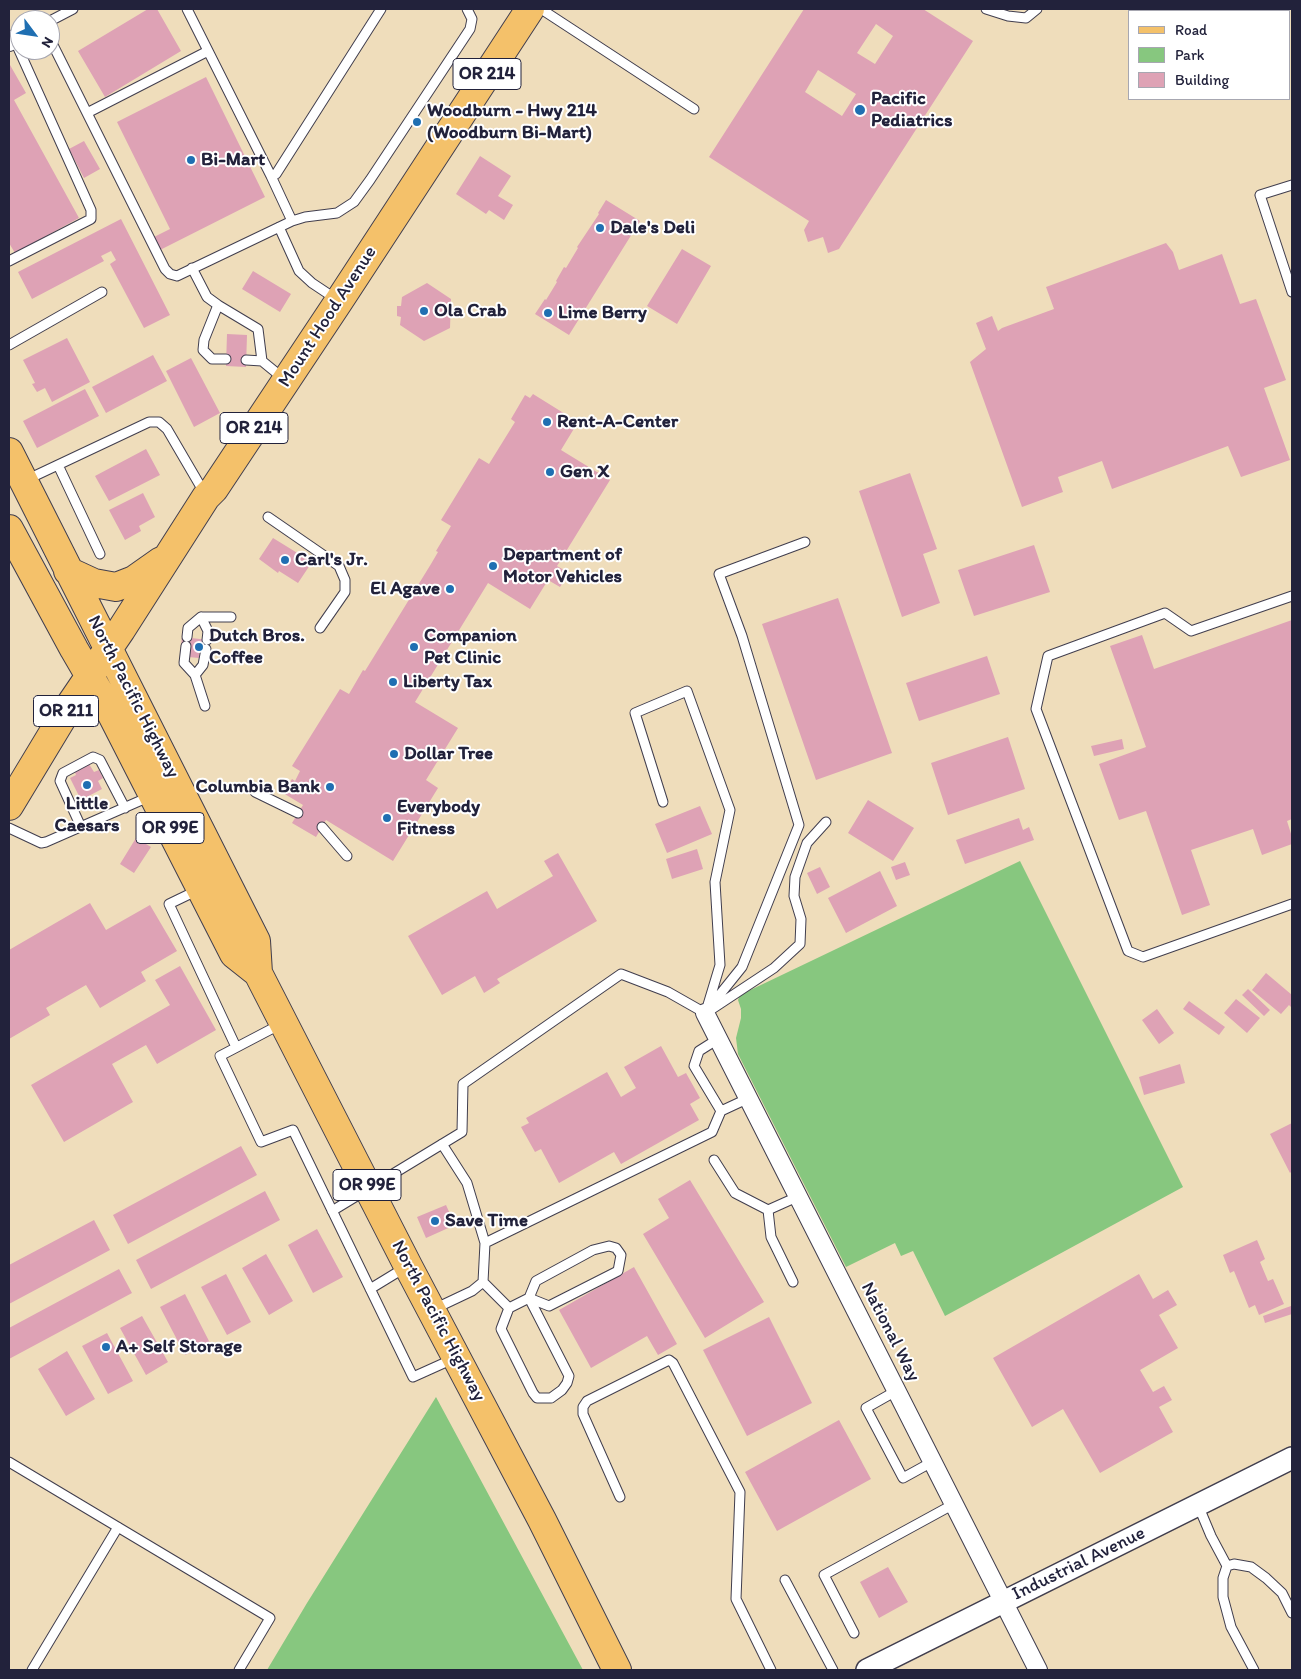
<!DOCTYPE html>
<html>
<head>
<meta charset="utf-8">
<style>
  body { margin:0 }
  #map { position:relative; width:1301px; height:1679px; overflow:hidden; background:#efddbb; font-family:Itim,sans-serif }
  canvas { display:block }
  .frame { position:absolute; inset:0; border:10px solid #22223b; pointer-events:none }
  .legend { position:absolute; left:1128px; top:10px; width:162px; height:90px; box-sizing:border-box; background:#fff; border:1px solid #a7a7b1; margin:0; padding:6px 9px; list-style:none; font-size:15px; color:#22223b }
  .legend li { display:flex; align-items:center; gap:10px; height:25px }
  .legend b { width:25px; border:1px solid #a7a7b1 }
  .north { position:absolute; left:10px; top:10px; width:50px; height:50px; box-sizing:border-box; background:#fff; border:1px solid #a7a7b1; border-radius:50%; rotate:121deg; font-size:14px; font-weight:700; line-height:20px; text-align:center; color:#22223b }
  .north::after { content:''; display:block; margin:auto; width:18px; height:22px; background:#1f6fb2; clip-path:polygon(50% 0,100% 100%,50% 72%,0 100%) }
</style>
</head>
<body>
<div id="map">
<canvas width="1301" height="1679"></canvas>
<div class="frame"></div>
<ul class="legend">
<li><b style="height:6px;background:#f4c16a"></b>Road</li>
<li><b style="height:14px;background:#87c77f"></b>Park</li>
<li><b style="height:14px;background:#dea2b5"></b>Building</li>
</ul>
<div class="north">N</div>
</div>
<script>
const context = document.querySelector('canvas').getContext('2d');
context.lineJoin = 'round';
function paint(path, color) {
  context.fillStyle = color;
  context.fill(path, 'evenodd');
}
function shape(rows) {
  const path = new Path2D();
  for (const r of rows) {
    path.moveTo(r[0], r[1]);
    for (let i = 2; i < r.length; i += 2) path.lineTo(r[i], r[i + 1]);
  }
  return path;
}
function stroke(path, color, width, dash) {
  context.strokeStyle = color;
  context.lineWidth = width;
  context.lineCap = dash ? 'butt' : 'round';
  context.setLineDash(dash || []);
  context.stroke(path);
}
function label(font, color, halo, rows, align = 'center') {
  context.font = font + ' Itim,sans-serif';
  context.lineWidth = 4;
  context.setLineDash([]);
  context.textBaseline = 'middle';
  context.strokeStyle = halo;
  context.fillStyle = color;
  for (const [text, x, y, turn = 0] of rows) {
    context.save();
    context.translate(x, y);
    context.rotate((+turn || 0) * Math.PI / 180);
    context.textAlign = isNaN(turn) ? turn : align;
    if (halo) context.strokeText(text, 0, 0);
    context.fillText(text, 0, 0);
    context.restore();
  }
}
paint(shape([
  [1020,861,1183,1187,945,1316,913,1251,901,1256,895,1243,846,1267,738,1054,736,1038,741,1018,741,1009,738,1000,740,995],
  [436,1397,583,1670,267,1670,307,1603]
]), '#87c77f');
paint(shape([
  [148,9,157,9,181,51,105,97,78,51],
  [804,9,923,9,973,41,839,249,828,253,823,237,808,242,804,230,809,221,709,157],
  [876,24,893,36,875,64,857,53],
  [818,70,856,94,842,116,805,92],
  [10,65,26,93,14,100,79,218,15,253,9,243,9,66],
  [206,77,265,197,160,250,154,237,170,229,117,122],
  [84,141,100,169,84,178,69,149],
  [480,156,511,176,498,196,513,205,504,220,489,210,486,214,456,194],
  [606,200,640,221,569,335,535,314,545,299,546,300,557,282,556,281,564,267,566,268,578,248,577,247,599,214,598,213],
  [121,219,170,315,144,328,110,264,116,260,111,251,101,256,104,261,32,299,18,272],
  [1166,243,1173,252,1179,270,1222,254,1240,304,1256,299,1286,380,1264,388,1290,460,1241,477,1228,446,1112,489,1102,461,1058,477,1063,492,1022,507,970,362,986,349,976,323,992,316,998,331,1002,328,1054,309,1046,287],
  [682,249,711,266,677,324,647,306],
  [253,271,291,294,280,312,242,289],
  [427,283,451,299,450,328,424,341,400,325,401,317,397,316,397,306,401,306,402,297],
  [227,334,247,335,246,367,226,366],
  [67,338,90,382,52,402,45,388,37,392,32,384,35,383,23,360],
  [153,355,167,381,106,413,92,387],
  [191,358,220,413,194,427,166,371],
  [85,389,99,416,37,448,23,421],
  [533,394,578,422,561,450,610,480,557,566,569,573,560,587,548,580,530,609,488,583,415,702,458,728,426,780,438,788,393,861,326,820,316,837,292,823,303,805,283,793,292,779,295,781,300,771,292,766,340,689,349,694,363,670,365,671,431,564,438,552,436,551,451,526,441,520,479,458,489,464,515,422,511,419,525,395,530,398],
  [146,449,160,475,109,501,95,476],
  [910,473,937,549,923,554,940,603,902,617,859,491],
  [143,493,155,517,139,526,141,531,125,540,109,510],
  [273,538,312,562,298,583,279,571,278,573,259,559],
  [1034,545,1050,592,974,616,958,570],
  [838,598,892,753,816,780,762,624],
  [1292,620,1292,819,1287,821,1292,837,1292,844,1262,855,1253,829,1191,850,1210,905,1182,915,1146,811,1119,820,1099,764,1146,747,1110,646,1142,635,1154,669],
  [182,637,209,640,208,649,200,648,199,658,188,657,189,646,181,645],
  [987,656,1000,694,919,721,906,683],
  [1008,737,1025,789,948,815,931,763],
  [1122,739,1124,749,1094,756,1091,746],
  [89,764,94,772,99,770,103,778,98,781,102,789,81,800,70,778,76,775,75,772],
  [868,800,914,828,893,861,848,833],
  [700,806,712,834,667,853,655,824],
  [1019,818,1023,830,1029,827,1034,840,965,864,956,840],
  [136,838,151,847,134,873,120,864],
  [697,849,703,869,672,879,666,859],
  [558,853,597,921,497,979,500,983,484,993,475,976,442,995,408,936,487,891,497,909,553,876,544,861],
  [905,862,910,875,896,880,891,867],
  [820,867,830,887,817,894,807,873],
  [880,871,897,906,846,933,828,898],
  [90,903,106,930,150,905,177,951,141,972,146,981,100,1008,86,985,46,1008,50,1015,9,1039,9,950],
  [180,966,216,1030,157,1064,146,1045,112,1064,133,1102,64,1142,31,1085,170,1005,155,980],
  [1266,973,1292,995,1292,1005,1291,1007,1289,1005,1281,1014,1252,990],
  [1248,989,1270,1010,1264,1016,1242,995],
  [1236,999,1260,1018,1247,1033,1224,1013],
  [1189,1001,1225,1027,1219,1035,1183,1009],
  [1157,1009,1174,1033,1159,1044,1142,1020],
  [661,1046,678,1077,686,1073,700,1098,690,1104,699,1120,621,1164,614,1152,559,1183,541,1149,535,1152,521,1127,529,1123,526,1118,607,1072,621,1097,636,1088,624,1067],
  [1180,1064,1185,1083,1144,1095,1139,1077],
  [1292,1123,1292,1171,1290,1173,1270,1134],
  [241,1146,257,1175,128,1244,113,1215],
  [690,1180,764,1302,705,1338,643,1234,669,1218,658,1199],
  [265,1191,280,1220,151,1289,136,1260],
  [446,1205,455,1225,426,1238,417,1217],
  [94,1220,110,1250,9,1304,9,1265],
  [317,1229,343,1277,313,1293,288,1245],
  [1257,1240,1265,1259,1260,1262,1268,1281,1273,1279,1284,1304,1259,1315,1255,1305,1249,1308,1234,1271,1230,1273,1223,1255],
  [266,1254,293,1301,269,1315,242,1268],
  [634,1267,677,1344,658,1355,647,1336,591,1368,559,1310],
  [119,1269,132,1293,9,1359,9,1328],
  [226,1274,251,1322,227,1335,201,1287],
  [1139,1274,1153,1299,1168,1290,1177,1305,1159,1315,1178,1348,1140,1370,1153,1392,1164,1386,1172,1400,1159,1407,1173,1432,1100,1473,1063,1409,1032,1427,993,1358],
  [185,1294,210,1343,185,1355,160,1307],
  [1291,1306,1292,1314,1265,1323,1263,1316],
  [142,1316,168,1362,146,1375,120,1328],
  [769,1317,812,1403,747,1436,703,1350],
  [107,1333,133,1381,108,1394,82,1346],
  [67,1351,95,1399,66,1416,38,1369],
  [839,1420,871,1479,777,1531,745,1472],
  [888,1567,908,1602,879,1618,860,1582]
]), '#dea2b5');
const service = shape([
  [187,9,271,176,292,221],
  [541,9,694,109],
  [986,9,1008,16,1026,18,1037,9],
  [50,21,73,9],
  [50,39,165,269,170,274,177,276,292,221,305,217,337,213,354,202,370,180,470,29,472,19,467,9],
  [87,113,208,51],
  [271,176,276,174,381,9],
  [1292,185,1260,195,1292,292],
  [279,227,299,271,312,283,336,299],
  [9,261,91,219,91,210,14,39],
  [192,268,207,297,218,305,258,329,262,361,284,379],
  [218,305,204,340,203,350,212,359,226,359],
  [9,345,102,292],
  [246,360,262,361],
  [58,465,100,554],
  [26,480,149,422,159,422,167,429,205,494],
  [268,517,339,566,345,580,345,592,320,628],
  [1292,596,1191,631,1165,613,1048,656,1036,709,1128,951,1143,957,1292,904],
  [201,617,208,631,207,640],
  [187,637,188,628,201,617,231,617],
  [186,646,184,663,195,675],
  [205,706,195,675,203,665,206,649],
  [255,792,298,813],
  [663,802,635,713,687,691,730,810,715,882,720,965,707,1008],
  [81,827,60,781,63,773,93,757,100,760,125,808],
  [322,827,347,856],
  [9,828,41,843,46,842,151,796],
  [198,890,169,904,236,1047],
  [712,1009,774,968,800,944,801,919,794,896,795,877,807,843,826,822],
  [705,1013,742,967,799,825,742,636,719,574,805,542],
  [281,1024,220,1056,261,1142,293,1130,413,1377,453,1359],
  [718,1039,699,1051,694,1066,721,1111],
  [714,1160,735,1193,768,1210,797,1197],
  [768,1210,771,1237,793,1282],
  [332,1211,462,1132,463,1084,621,974,668,992,705,1013],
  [485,1243,712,1132,721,1111,749,1098],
  [483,1282,509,1308,529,1298,536,1281,593,1250,609,1246,616,1248,621,1255,618,1271,549,1306,529,1298,569,1376,567,1383,562,1390,551,1398,537,1398,533,1393,501,1329,509,1308],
  [370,1289,406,1267],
  [434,1309,472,1291,483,1282,485,1243,467,1183,442,1144],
  [896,1391,866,1408,903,1478,932,1462],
  [9,1462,270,1618,239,1670],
  [620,1497,583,1414,583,1407,587,1401,669,1360,673,1363,740,1492,736,1599,771,1670],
  [1198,1505,1211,1536,1227,1566,1223,1578,1223,1597,1231,1627,1254,1670],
  [1227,1566,1234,1564,1251,1567,1266,1578,1282,1593,1292,1613],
  [785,1580,833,1670],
  [854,1633,824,1575,954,1504],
  [32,1670,118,1527]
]);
const minor = shape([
  [9,42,20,36],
  [705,1013,1038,1670]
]);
const tertiary = shape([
  [867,1670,1292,1458]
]);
const primary = shape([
  [9,452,256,941,258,973,408,1266,542,1520,617,1670],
  [9,529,74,649,110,711,234,954,258,973],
  [68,571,94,583,116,587,134,580,161,561],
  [9,806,70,705,121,630,206,497,214,489,339,301,530,9]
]);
stroke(service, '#413e4e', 11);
stroke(minor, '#413e4e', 20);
stroke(tertiary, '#413e4e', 24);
stroke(primary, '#413e4e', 30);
stroke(service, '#fff', 9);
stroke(minor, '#fff', 18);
stroke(tertiary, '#fff', 21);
stroke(primary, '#f4c16a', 28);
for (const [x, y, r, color] of [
  [860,110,6,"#1f6fb2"],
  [417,122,5,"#1f6fb2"],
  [191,160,5,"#1f6fb2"],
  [600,228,5,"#1f6fb2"],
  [424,311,5,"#1f6fb2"],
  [548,313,5,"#1f6fb2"],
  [547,422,5,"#1f6fb2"],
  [550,472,5,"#1f6fb2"],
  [285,560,5,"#1f6fb2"],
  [493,566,5,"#1f6fb2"],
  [450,589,5,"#1f6fb2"],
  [199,647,5,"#1f6fb2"],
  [414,647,5,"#1f6fb2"],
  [393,682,5,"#1f6fb2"],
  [394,754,5,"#1f6fb2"],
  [87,785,5,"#1f6fb2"],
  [330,787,5,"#1f6fb2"],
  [387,818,5,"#1f6fb2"],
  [435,1221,5,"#1f6fb2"],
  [106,1347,5,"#1f6fb2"]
]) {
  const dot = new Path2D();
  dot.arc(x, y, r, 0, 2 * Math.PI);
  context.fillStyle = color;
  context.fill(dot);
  stroke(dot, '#fff', 2);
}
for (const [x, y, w] of [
  [487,74,68],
  [254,428,68],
  [66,711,65],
  [170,828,68],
  [367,1185,68]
]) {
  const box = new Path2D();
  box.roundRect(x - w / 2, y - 15.5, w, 31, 4);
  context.fillStyle = '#fff';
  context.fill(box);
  stroke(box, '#22223b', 1);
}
label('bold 18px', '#22223b', null, [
  ["OR 214",487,74],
  ["OR 214",254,428],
  ["OR 211",66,711],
  ["OR 99E",170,828],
  ["OR 99E",367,1185]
]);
label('bold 19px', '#22223b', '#fff', [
  ["Pacific",871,99],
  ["Pediatrics",871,121],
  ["Woodburn - Hwy 214",427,111],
  ["(Woodburn Bi-Mart)",427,133],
  ["Bi-Mart",201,160],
  ["Dale's Deli",610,228],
  ["Ola Crab",434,311],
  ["Lime Berry",558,313],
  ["Rent-A-Center",557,422],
  ["Gen X",560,472],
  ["Department of",503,555],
  ["Motor Vehicles",503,577],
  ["Carl's Jr.",295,560],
  ["El Agave",440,589,"right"],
  ["Dutch Bros.",209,636],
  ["Coffee",209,658],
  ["Companion",424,636],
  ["Pet Clinic",424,658],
  ["Liberty Tax",403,682],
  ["Dollar Tree",404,754],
  ["Columbia Bank",320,787,"right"],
  ["Little",87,804,"center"],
  ["Caesars",87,826,"center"],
  ["Everybody",397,807],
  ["Fitness",397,829],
  ["Save Time",445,1221],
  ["A+ Self Storage",116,1347]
], 'left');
label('19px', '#22223b', '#fff', [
  ["Mount Hood Avenue",328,317,-57],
  ["North Pacific Highway",133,697,63],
  ["North Pacific Highway",438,1321,62],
  ["National Way",890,1332,63],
  ["Industrial Avenue",1079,1564,-26]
]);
</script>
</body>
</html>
